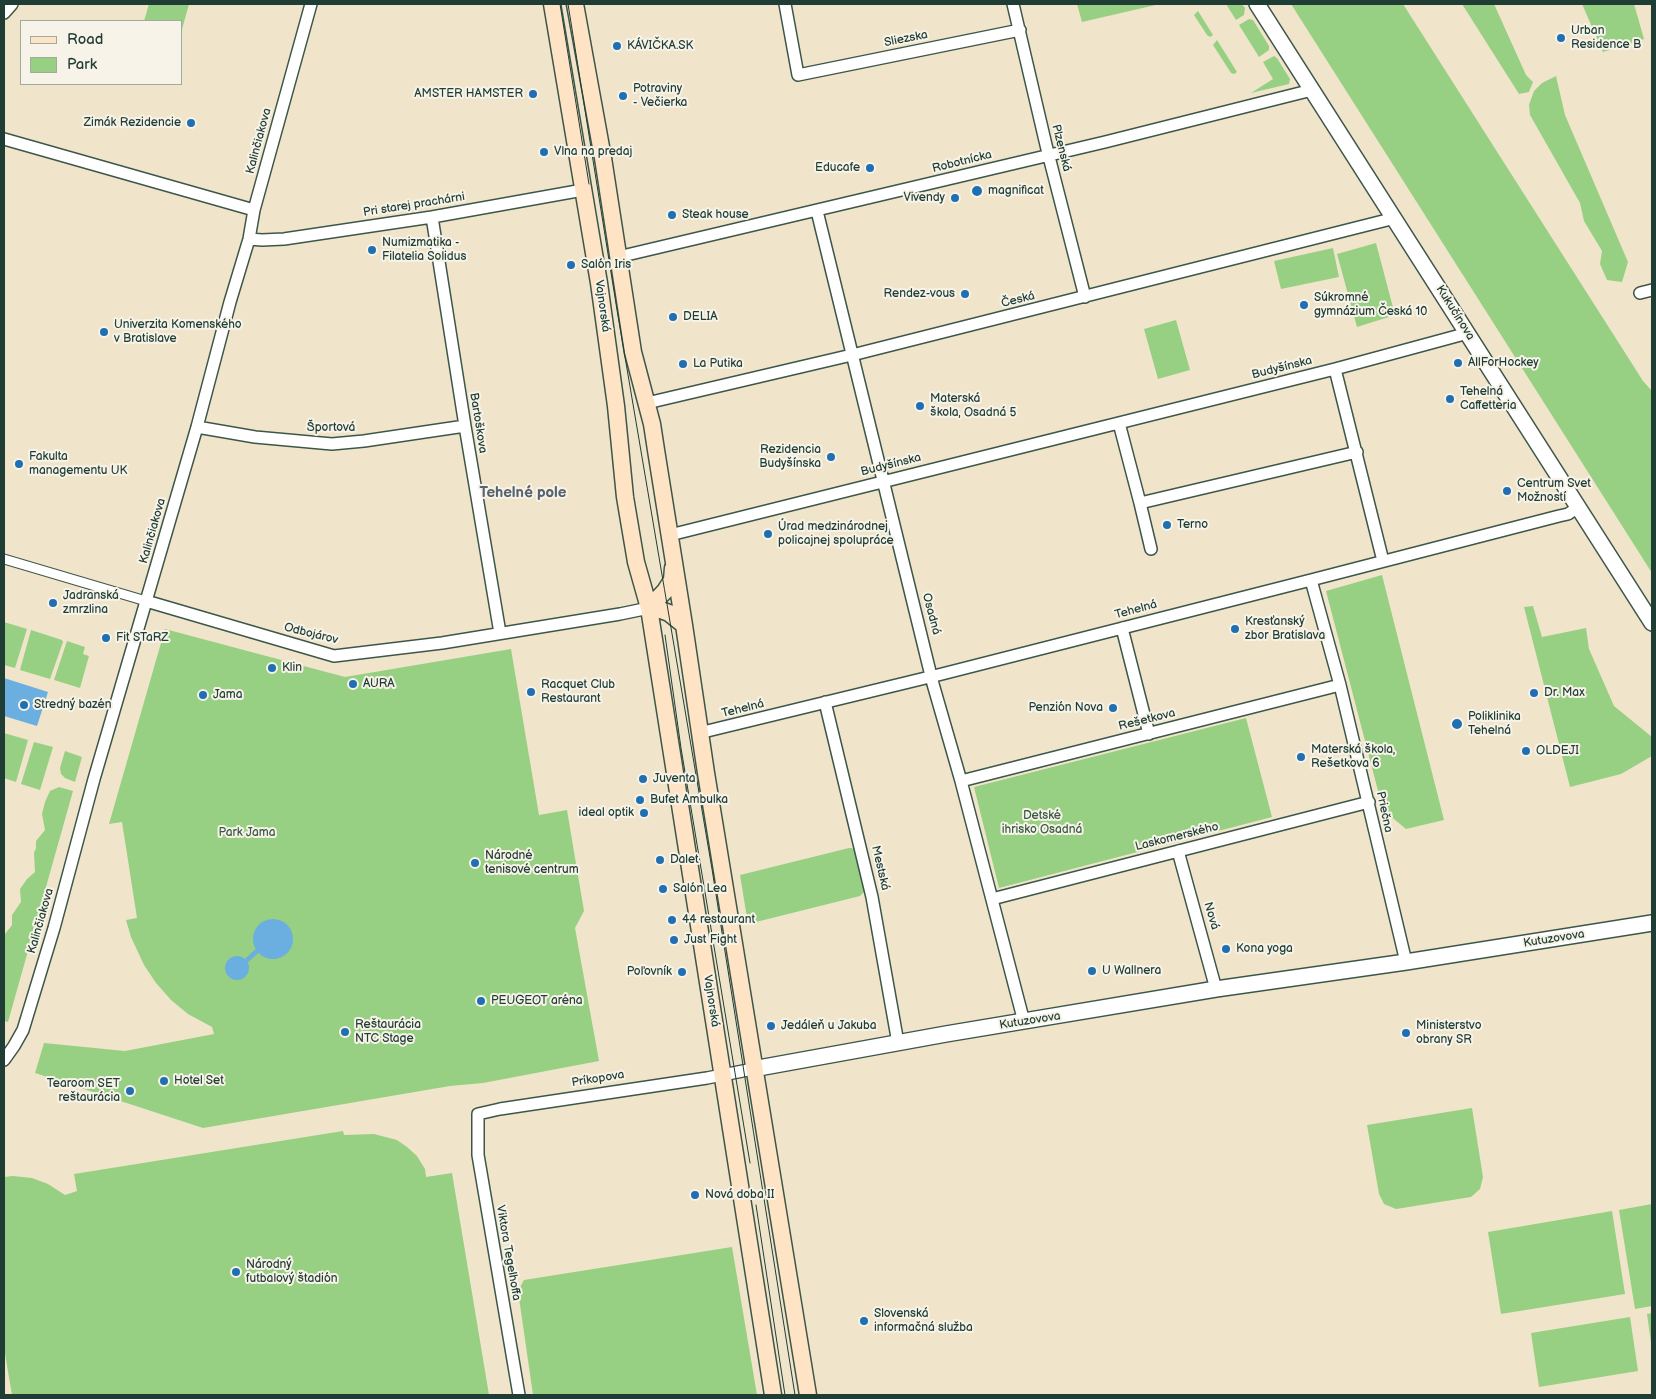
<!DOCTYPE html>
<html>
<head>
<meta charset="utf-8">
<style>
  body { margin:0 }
  #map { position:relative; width:1656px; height:1399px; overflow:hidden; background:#f0e5ca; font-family:"Balsamiq Sans",sans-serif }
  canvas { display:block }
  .frame { position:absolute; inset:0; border:5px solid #1f3d34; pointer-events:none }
  .legend { position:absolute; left:20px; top:20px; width:162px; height:65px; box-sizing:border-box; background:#f7f3e8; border:1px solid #a1aaa0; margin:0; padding:6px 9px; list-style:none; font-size:15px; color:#1f3d34 }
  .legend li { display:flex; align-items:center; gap:10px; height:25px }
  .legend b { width:25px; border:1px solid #a1aaa0 }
</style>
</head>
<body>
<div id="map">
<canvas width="1656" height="1399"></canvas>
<div class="frame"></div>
<ul class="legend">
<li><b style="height:6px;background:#fee4c5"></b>Road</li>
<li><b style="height:14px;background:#97d083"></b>Park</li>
</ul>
</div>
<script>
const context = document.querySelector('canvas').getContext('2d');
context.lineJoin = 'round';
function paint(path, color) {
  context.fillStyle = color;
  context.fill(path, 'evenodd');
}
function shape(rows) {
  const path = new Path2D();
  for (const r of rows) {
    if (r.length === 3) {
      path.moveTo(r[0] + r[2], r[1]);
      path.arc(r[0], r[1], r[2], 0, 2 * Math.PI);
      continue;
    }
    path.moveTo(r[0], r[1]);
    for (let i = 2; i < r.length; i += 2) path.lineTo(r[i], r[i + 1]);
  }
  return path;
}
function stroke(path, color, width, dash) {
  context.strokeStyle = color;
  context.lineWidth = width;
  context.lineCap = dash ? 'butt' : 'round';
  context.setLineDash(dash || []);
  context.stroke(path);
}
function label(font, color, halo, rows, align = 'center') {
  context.font = font + ' "Balsamiq Sans",sans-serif';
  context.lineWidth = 4;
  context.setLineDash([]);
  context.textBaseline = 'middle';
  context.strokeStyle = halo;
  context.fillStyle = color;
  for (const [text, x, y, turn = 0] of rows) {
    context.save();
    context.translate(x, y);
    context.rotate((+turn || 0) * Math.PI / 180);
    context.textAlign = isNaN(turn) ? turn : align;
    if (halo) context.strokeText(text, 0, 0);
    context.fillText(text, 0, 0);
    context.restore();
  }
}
paint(shape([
  [149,4,189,4,181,33,181,21,144,21],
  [1077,4,1160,4,1082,22],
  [1226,4,1242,4,1245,8,1244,15,1236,20],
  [1291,4,1403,4,1643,381,1652,391,1652,573],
  [1462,4,1494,4,1526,75,1533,82,1529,92,1519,94],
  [1582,4,1634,4,1644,39,1603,52],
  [1198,11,1213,35,1210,37,1207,35,1194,15],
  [1249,19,1253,20,1269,46,1269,50,1259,57,1239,25],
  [1217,40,1237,72,1234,74,1231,73,1213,45],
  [1274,56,1277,58,1290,79,1289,84,1251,93,1273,79,1263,62],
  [1556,76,1565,115,1628,262,1622,282,1607,280,1600,264,1602,251,1584,221,1580,203,1530,115,1529,105,1534,91,1542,83],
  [1376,243,1395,315,1357,327,1337,254],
  [1333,248,1339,277,1281,289,1274,261],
  [1176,320,1190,370,1158,379,1144,329],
  [1382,575,1444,820,1406,829,1383,810,1326,591],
  [1533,606,1542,637,1586,628,1589,649,1614,706,1652,737,1652,756,1621,774,1570,787,1524,607],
  [4,622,27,629,15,668,4,665],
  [165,629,345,677,511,649,539,815,567,810,584,911,575,928,599,1061,483,1083,450,1086,203,1128,35,1073,44,1043,125,1051,214,1034,212,1027,188,1014,171,1000,156,983,144,965,131,937,126,920,137,918,122,822,109,824],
  [31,630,62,640,63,642,50,679,20,670],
  [67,641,85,647,83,654,89,656,80,688,54,680],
  [1246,718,1272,817,999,888,974,787],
  [4,733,28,740,16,782,4,778],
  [34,742,53,747,40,790,21,784],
  [65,751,82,757,75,782,65,778,61,774,60,768],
  [59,787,73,791,8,1022,4,1021,4,938,5,934,12,925,12,915,21,902,20,889,27,879,35,872,34,853,36,848,36,841,45,830,42,814,45,802,50,791],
  [849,848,852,848,857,852,864,886,864,892,860,896,748,924,740,875],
  [1472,1108,1483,1177,1480,1189,1471,1197,1396,1209,1384,1204,1379,1194,1367,1125],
  [343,1131,344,1135,374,1134,397,1140,407,1147,417,1156,425,1169,426,1177,452,1173,489,1395,12,1395,4,1348,4,1177,13,1176,32,1178,48,1184,65,1195,77,1191,74,1174],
  [1652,1204,1652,1306,1635,1309,1619,1210],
  [1612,1211,1625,1294,1501,1314,1488,1232],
  [732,1247,757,1395,533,1395,518,1291,524,1280],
  [1652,1313,1652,1350,1647,1314],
  [1630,1317,1638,1371,1539,1387,1531,1333]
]), '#97d083');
paint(shape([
  [4,678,48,692,37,726,4,716],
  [273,939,20],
  [237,968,12]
]), '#6bafe0');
stroke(shape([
  [246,961,257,951]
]), '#6bafe0', 4.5);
const pedestrian = shape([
  [4,559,146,601]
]);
const minor = shape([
  [785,4,798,75,1020,30],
  [1013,4,1046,145,1085,297],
  [4,13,12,4],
  [4,139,254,210],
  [817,211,933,684,961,781,1024,1022],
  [432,217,465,426,500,633],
  [249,239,262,240,284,239,432,217,583,190],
  [618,257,1105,142,1312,90],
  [1640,293,1652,290],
  [1335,369,1383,561],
  [647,403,856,354,1395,218],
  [1119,423,1140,503,1357,452],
  [197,427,255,437,332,444,364,441,465,426],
  [1140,503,1151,549],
  [670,535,1335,369,1468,333],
  [1311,580,1340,685,1406,962],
  [146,601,334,656,442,643,620,614,649,608],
  [1122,628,1149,734],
  [825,702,872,897,898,1043],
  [699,733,942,674,1311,580,1559,516,1568,514,1577,508],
  [961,781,1340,685],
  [1178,851,1216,989],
  [992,899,1369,802],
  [4,1060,14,1046,23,1030,54,928,94,779,197,427,230,302,249,239,254,210,311,4],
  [519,1395,478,1155,478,1114,500,1109,707,1078,753,1069]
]);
const tertiary = shape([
  [1257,4,1652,623],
  [753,1069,946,1034,1216,989,1406,962,1652,923]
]);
const secondary = shape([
  [552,4,599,283,616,406,625,497,636,562,649,608,773,1395],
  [575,4,603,158,633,352,652,424,656,450,684,625,706,773,808,1395],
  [649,608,665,591,672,580,673,568],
  [649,608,661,610,669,613,684,625]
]);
stroke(pedestrian, '#3e564a', 11);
stroke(minor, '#3e564a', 14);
stroke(tertiary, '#3e564a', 18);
stroke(secondary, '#3e564a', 19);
stroke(pedestrian, '#fff', 9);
stroke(minor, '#fff', 11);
stroke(tertiary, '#fff', 15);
stroke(secondary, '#fee4c5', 16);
stroke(shape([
  [560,4,589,184],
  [568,4,617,310,712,869,795,1395],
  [665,635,681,748,750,1163],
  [756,1205,785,1395]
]), '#1f3d34', 1);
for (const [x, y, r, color] of [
  [1561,38,5,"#1f6fb2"],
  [617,46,5,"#1f6fb2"],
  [533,94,5,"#1f6fb2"],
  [623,96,5,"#1f6fb2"],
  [191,123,5,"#1f6fb2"],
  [544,152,5,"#1f6fb2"],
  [870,168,5,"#1f6fb2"],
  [977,191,6,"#1f6fb2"],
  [955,198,5,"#1f6fb2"],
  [672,215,5,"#1f6fb2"],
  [372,250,5,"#1f6fb2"],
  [571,265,5,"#1f6fb2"],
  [965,294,5,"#1f6fb2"],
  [1304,305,5,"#1f6fb2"],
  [673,317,5,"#1f6fb2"],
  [104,332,5,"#1f6fb2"],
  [1458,363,5,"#1f6fb2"],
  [683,364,5,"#1f6fb2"],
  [1450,399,5,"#1f6fb2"],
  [920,406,5,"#1f6fb2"],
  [831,457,5,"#1f6fb2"],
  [19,464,5,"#1f6fb2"],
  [1507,491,5,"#1f6fb2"],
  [1167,525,5,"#1f6fb2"],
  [768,534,5,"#1f6fb2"],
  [53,603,5,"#1f6fb2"],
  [1235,629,5,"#1f6fb2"],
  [106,638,5,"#1f6fb2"],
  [272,668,5,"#1f6fb2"],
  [353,684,5,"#1f6fb2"],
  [531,692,5,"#1f6fb2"],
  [1534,693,5,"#1f6fb2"],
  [203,695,5,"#1f6fb2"],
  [24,705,5,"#1f6fb2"],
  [1113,708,5,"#1f6fb2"],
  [1457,724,6,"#1f6fb2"],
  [1526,751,5,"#1f6fb2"],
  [1301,757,5,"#1f6fb2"],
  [643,779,5,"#1f6fb2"],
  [640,800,5,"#1f6fb2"],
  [644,813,5,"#1f6fb2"],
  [660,860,5,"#1f6fb2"],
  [475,863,5,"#1f6fb2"],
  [663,889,5,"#1f6fb2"],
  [672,920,5,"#1f6fb2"],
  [674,940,5,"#1f6fb2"],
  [1226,949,5,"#1f6fb2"],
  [1092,971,5,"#1f6fb2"],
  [682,972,5,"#1f6fb2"],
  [481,1001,5,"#1f6fb2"],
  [771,1026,5,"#1f6fb2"],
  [345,1032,5,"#1f6fb2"],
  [1406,1033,5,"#1f6fb2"],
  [164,1081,5,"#1f6fb2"],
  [130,1091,5,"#1f6fb2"],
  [695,1195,5,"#1f6fb2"],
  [236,1272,5,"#1f6fb2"],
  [864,1321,5,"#1f6fb2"]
]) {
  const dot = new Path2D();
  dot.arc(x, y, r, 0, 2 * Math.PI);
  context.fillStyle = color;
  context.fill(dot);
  stroke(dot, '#f7f3e8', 2);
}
label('12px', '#1f3d34', '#f7f3e8', [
  ["Urban",1571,31],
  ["Residence B",1571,45],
  ["KÁVIČKA.SK",627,46],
  ["Potraviny",633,89],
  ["- Večierka",633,103],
  ["AMSTER HAMSTER",523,94,"right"],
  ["Zimák Rezidencie",181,123,"right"],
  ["Vlna na predaj",554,152],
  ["Educafe",860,168,"right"],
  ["magnificat",988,191],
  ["Vivendy",945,198,"right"],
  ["Steak house",682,215],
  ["Numizmatika -",382,243],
  ["Filatelia Solidus",382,257],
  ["Salón Iris",581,265],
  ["Rendez-vous",955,294,"right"],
  ["Súkromné",1314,298],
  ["gymnázium Česká 10",1314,312],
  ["DELIA",683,317],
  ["Univerzita Komenského",114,325],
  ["v Bratislave",114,339],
  ["AllForHockey",1468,363],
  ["La Putika",693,364],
  ["Tehelná",1460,392],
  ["Caffetteria",1460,406],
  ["Materská",930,399],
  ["škola, Osadná 5",930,413],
  ["Rezidencia",821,450,"right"],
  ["Budyšínska",821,464,"right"],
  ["Fakulta",29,457],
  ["managementu UK",29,471],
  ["Centrum Svet",1517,484],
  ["Možností",1517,498],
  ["Terno",1177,525],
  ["Úrad medzinárodnej",778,527],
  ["policajnej spolupráce",778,541],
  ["Jadranská",63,596],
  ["zmrzlina",63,610],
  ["Kresťanský",1245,622],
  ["zbor Bratislava",1245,636],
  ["Fit STaRZ",116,638],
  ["Klin",282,668],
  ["AURA",363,684],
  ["Racquet Club",541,685],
  ["Restaurant",541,699],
  ["Dr. Max",1544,693],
  ["Jama",213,695],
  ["Stredný bazén",34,705],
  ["Penzión Nova",1103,708,"right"],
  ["Poliklinika",1468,717],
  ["Tehelná",1468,731],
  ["Materská škola,",1311,750],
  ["Rešetkova 6",1311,764],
  ["OLDEJI",1536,751],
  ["Juventa",653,779],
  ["Bufet Ambulka",650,800],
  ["ideal optik",634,813,"right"],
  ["Národné",485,856],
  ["tenisové centrum",485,870],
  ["Dalet",670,860],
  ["Salón Lea",673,889],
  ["44 restaurant",682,920],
  ["Just Fight",684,940],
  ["Kona yoga",1236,949],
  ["U Wallnera",1102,971],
  ["Poľovník",672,972,"right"],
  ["PEUGEOT aréna",491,1001],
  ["Reštaurácia",355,1025],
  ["NTC Stage",355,1039],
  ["Jedáleň u Jakuba",781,1026],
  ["Ministerstvo",1416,1026],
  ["obrany SR",1416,1040],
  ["Hotel Set",174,1081],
  ["Tearoom SET",120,1084,"right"],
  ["reštaurácia",120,1098,"right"],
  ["Nová doba II",705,1195],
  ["Národný",246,1265],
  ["futbalový štadión",246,1279],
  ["Slovenská",874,1314],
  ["informačná služba",874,1328]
], 'left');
label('12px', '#1f3d34', '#f7f3e8', [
  ["Sliezska",906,39,-11],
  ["Kalinčiakova",259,141,-75],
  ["Plzenská",1061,148,76],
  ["Robotnícka",962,162,-14],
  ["Pri starej prachárni",414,205,-9],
  ["Česká",1018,300,-14],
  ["Vajnorská",602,306,82],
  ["Kukučínova",1455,313,58],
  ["Budyšínska",1282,368,-14],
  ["Bartoškova",478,423,81],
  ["Športová",331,428],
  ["Budyšínska",891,465,-14],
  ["Kalinčiakova",153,531,-74],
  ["Tehelná",1136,610,-15],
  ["Osadná",931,614,75],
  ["Odbojárov",311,634,14],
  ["Tehelná",743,709,-14],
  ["Rešetkova",1147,720,-14],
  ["Priečna",1384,812,78],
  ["Laskomerského",1177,837,-14],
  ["Mestská",880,868,77],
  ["Nová",1211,916,74],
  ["Kalinčiakova",41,921,-74],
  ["Kutuzovova",1554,939,-9],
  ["Vajnorská",711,1001,81],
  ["Kutuzovova",1030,1021,-9],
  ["Príkopova",598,1079,-9],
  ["Viktora Tegelhoffa",508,1253,80]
]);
label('12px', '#375a44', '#f7f3e8', [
  ["Detské",1042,816],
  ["ihrisko Osadná",1042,830],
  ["Park Jama",247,833]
]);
label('bold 15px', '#57646d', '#f7f3e8', [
  ["Tehelné pole",523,493]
]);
</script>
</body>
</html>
